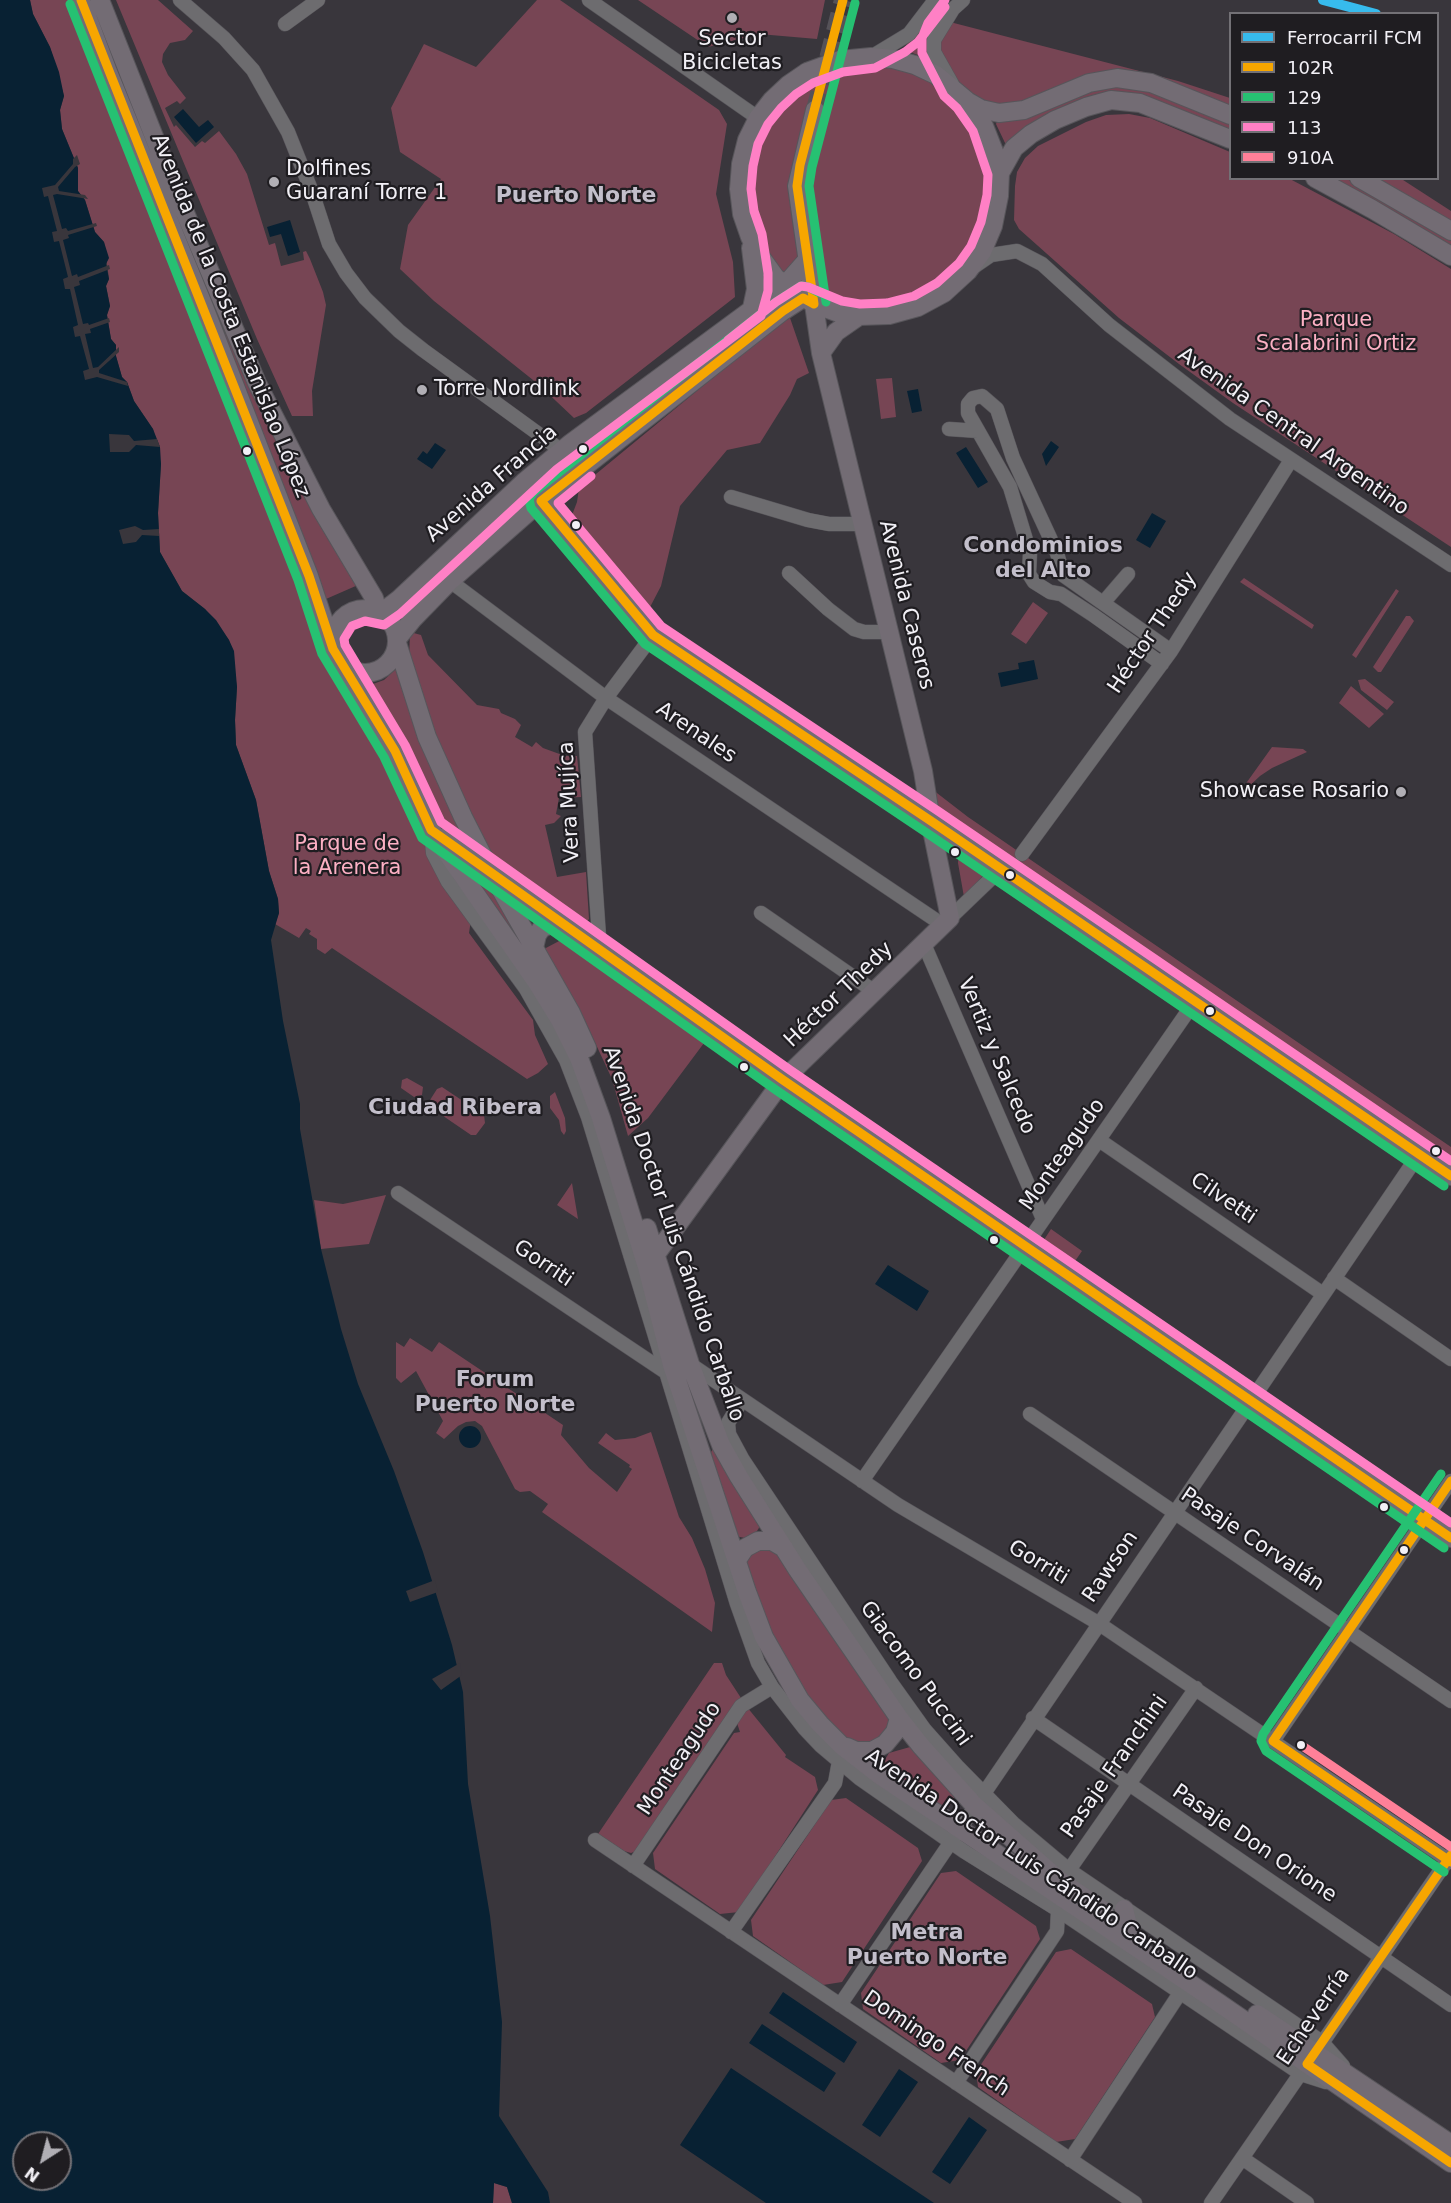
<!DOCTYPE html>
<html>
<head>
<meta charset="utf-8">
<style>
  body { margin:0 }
  #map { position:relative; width:1451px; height:2203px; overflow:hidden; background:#39363c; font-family:"DejaVu Sans",sans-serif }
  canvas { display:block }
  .legend { position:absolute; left:1229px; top:12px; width:210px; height:168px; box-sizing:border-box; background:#1f1d21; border:2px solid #737176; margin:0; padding:8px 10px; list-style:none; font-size:18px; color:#f2f0f6 }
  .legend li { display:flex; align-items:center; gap:12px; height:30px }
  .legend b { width:30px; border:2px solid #737176 }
  .north { position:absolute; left:12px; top:2131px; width:60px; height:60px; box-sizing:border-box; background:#1f1d21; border:2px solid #737176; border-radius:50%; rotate:216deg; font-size:16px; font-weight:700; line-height:24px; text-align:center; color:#f2f0f6 }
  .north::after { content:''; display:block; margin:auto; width:21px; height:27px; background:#b1afb5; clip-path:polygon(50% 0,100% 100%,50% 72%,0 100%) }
</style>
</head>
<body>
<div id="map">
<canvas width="1451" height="2203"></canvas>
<ul class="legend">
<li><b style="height:8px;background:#37bbed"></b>Ferrocarril FCM</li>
<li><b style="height:8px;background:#f7a600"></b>102R</li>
<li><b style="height:8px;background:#26c172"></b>129</li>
<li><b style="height:8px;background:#ff80c5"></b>113</li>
<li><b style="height:8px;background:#ff8098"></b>910A</li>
</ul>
<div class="north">N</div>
</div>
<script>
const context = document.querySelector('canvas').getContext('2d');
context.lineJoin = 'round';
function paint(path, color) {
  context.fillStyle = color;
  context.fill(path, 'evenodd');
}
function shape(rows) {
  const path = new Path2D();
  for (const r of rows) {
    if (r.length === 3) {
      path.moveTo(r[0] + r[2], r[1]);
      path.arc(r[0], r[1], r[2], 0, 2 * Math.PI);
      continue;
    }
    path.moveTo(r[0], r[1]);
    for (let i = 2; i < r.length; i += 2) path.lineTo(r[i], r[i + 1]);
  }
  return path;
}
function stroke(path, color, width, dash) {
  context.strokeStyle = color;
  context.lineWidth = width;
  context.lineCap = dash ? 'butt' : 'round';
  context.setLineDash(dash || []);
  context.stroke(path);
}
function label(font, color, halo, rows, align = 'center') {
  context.font = font + ' "DejaVu Sans",sans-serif';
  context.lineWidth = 4.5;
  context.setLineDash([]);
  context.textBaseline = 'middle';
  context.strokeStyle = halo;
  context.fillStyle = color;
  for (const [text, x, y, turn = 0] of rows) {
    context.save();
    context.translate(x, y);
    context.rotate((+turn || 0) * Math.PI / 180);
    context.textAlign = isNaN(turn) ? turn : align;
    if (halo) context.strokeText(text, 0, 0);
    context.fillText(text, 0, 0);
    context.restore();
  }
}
paint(shape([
  [30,0,73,0,102,82,159,215,309,599,323,661,327,669,370,728,397,775,438,871,471,920,469,933,533,1020,535,1035,548,1064,538,1073,527,1079,332,948,325,954,317,949,317,939,309,934,311,931,306,928,299,938,275,924,279,913,278,899,269,871,256,800,236,745,235,720,237,687,229,640,205,609,182,591,160,552,158,513,161,464,153,429,134,401,127,382,122,377,116,356,116,345,111,339,107,315,110,306,106,286,109,279,104,242,95,232,85,200,78,191,78,168,62,129,60,110,64,96,50,47,33,14],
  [116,0,158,0,193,31,185,40,170,43,163,54,162,62,168,75,186,98,180,104,177,101,165,108,174,127,176,125,195,147,202,141,205,143,219,131,236,154,247,174,269,245,275,243,281,266,304,260,303,252,306,251,310,259,323,292,326,305,312,391,313,416,292,416,257,339],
  [537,0,560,0,719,110,727,124,716,194,733,262,735,297,586,413,574,418,538,384,434,301,400,269,408,225,441,179,400,152,391,108,424,44,476,67],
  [638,0,825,0,817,39,759,34,708,47],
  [937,7,944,10,932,34,930,55,926,58,907,51,905,49,906,45],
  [950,22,1178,81,1230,98,1230,107,1152,77,1043,96,1000,107,983,103,959,85,941,51,941,41],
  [869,187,126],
  [1119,86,1151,91,1230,123,1230,131,1140,97,1006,145,996,124,997,121,1091,90],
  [1129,114,1150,118,1230,152,1230,178,1290,179,1394,234,1451,269,1451,547,1233,403,1179,364,1119,318,1019,229,1014,220,1015,186,1017,172,1025,158,1038,146,1086,122,1106,115],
  [1400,178,1451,211,1451,224,1377,179],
  [1330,179,1347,179,1416,217,1451,239,1451,248],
  [781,297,784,301,691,371,559,478,555,476,552,473,553,468,669,376],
  [789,315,809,373,797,379,790,395,760,443,727,450,680,506,661,586,648,611,569,523,577,502,579,488],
  [227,333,358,585,326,599,223,334],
  [892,378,896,417,881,419,876,379],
  [525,495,530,502,452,572,446,566,518,497],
  [1244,578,1314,625,1312,629,1240,582],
  [430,579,434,581,437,585,403,619,395,610],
  [1396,589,1399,591,1356,658,1352,655],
  [1033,602,1048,613,1026,644,1011,634],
  [1406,616,1410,616,1414,621,1381,672,1378,672,1373,667],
  [410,632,421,635,428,655,477,705,499,709,501,713,515,719,521,725,515,737,532,747,536,742,543,748,565,756,577,756,581,797,559,798,556,814,561,816,554,823,545,825,557,877,586,872,589,919,585,924,579,925,503,870,493,861,430,730,409,660],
  [398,667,471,847,446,830,407,746,392,730,361,684,373,684,384,680],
  [1365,679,1394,702,1387,710,1361,690,1358,680],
  [1351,686,1384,714,1369,728,1339,703],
  [1272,747,1303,749,1307,752,1272,768,1260,776,1244,791,1242,789],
  [924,783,968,817,1451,1147,1451,1176,931,821],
  [959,849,987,871,964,897,958,863],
  [465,863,491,881,567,1014,462,868],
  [561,940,704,1043,648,1118,628,1136,612,1079,586,1023,544,949],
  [407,1078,423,1087,422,1095,414,1097,401,1088,402,1080],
  [442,1087,484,1115,485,1123,476,1135,471,1135,430,1107,430,1100,437,1089],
  [555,1092,565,1118,566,1131,564,1135,561,1131,559,1120,550,1108,550,1096],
  [572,1183,578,1219,557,1205],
  [386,1195,369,1244,321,1249,314,1200,343,1204],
  [1051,1229,1082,1251,1071,1267,1040,1246],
  [410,1338,432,1352,439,1342,563,1425,561,1435,589,1468,617,1492,632,1469,629,1467,630,1465,598,1443,606,1433,615,1440,635,1438,651,1432,679,1517,692,1538,705,1569,715,1603,712,1632,542,1512,548,1504,530,1491,520,1492,515,1489,482,1426,475,1421,466,1422,458,1426,444,1439,436,1433,443,1421,416,1371,401,1383,396,1378,396,1342,404,1347],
  [713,1449,717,1452,762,1523,757,1531,751,1536,745,1538,735,1536,713,1460,711,1452],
  [754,1548,777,1551,891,1716,891,1729,868,1745,848,1740,819,1716,780,1659,745,1564],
  [714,1663,722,1663,726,1675,741,1698,639,1850,631,1853,624,1851,598,1834],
  [747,1707,786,1755,785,1757,815,1777,818,1790,739,1912,720,1914,655,1869,653,1853,734,1733,740,1732,737,1723],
  [910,1747,954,1792,954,1798,949,1807,945,1809,880,1768,889,1753],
  [846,1798,918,1848,922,1861,842,1982,823,1985,753,1936,751,1920,831,1800],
  [956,1871,1036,1926,1040,1939,960,2060,941,2063,863,2009,861,1993,941,1873],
  [1071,1949,1152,2004,1155,2017,1075,2139,1056,2142,978,2087,976,2072,1056,1952],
  [494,2183,507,2187,512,2203,493,2203]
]), '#774554');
paint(shape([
  [0,0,30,0,33,14,50,47,59,72,64,96,60,110,62,129,78,168,78,191,85,200,95,232,104,242,109,258,106,264,109,279,106,286,110,306,107,315,111,339,116,345,116,356,122,377,127,382,134,401,153,429,160,447,161,464,158,513,160,552,182,591,205,609,216,620,229,640,234,651,237,687,235,720,236,745,256,800,269,871,278,899,279,913,271,940,283,1021,300,1104,300,1129,321,1249,341,1329,358,1384,394,1471,423,1552,452,1645,463,1692,468,1784,490,1916,502,2022,499,2116,548,2192,550,2203,512,2203,507,2187,494,2183,493,2203,0,2203],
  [24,2143,60,2143,60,2179,24,2179],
  [183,109,199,127,208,120,214,127,196,143,174,117],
  [290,220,300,252,288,256,281,234,270,237,267,227],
  [918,389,922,411,912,413,907,391],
  [1051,441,1059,447,1046,466,1042,454],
  [435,443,446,450,432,469,417,459,423,451,427,454],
  [966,447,988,482,978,488,956,453],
  [1152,513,1166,521,1150,548,1136,540],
  [1034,660,1038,679,1001,687,998,673,1019,669,1018,663],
  [888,1265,929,1291,917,1311,875,1284],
  [470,1437,11],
  [783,1992,857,2042,844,2063,769,2013],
  [762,2024,836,2073,824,2092,749,2043],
  [731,2068,934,2203,766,2203,680,2145],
  [899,2069,918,2082,880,2137,862,2125],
  [969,2117,987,2130,950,2184,932,2172]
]), '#082133');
paint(shape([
  [77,155,80,164,75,167,58,187,59,191,85,195,88,199,57,194,53,195,62,229,66,228,68,231,96,223,97,226,68,235,69,238,63,240,72,276,77,274,78,277,109,265,110,269,79,281,80,285,74,287,83,324,88,323,89,325,109,318,110,322,90,329,91,333,85,334,93,368,98,367,119,347,119,352,99,370,99,373,127,382,128,386,97,377,85,380,83,371,89,369,80,336,75,337,73,327,78,325,70,289,65,289,63,279,68,277,59,241,54,242,52,232,57,231,48,196,44,197,42,188,55,185,73,164,73,159],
  [109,434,129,435,134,441,157,439,160,447,136,445,129,452,110,452],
  [135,526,143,530,159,529,159,536,142,535,136,542,123,544,119,530],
  [435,1580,438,1592,410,1602,406,1591],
  [460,1663,462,1675,441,1690,432,1679]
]), '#39363c');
stroke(shape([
  [815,110,843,0]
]), '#555258', 18, [18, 9]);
const minor = shape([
  [180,0,224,38,253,70,288,132,312,192,329,244,346,273,365,298,399,331,423,350,562,451],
  [589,0,758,118],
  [285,24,318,0],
  [871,57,909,34,935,0],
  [952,84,934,52,934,40,953,9,963,0],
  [975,266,991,255,1017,251,1042,264,1109,325,1230,419,1451,565],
  [949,429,978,431],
  [731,497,808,520,829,524,863,524],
  [435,563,450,581,606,698,943,925],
  [789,573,828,609,854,629,864,632,889,632],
  [1103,603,1128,574],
  [1162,664,1093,615,1061,594,1050,592,1034,582,1029,574,1030,553,1010,487,968,413,968,404,973,398,982,396,997,409,1013,458,1057,553,1063,575,1171,651],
  [431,832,433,853,448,882,526,989,566,1060,588,1117,737,1604,758,1663,772,1687,804,1728,821,1746,859,1778,965,1852,1058,1910,1301,2074,1326,2082],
  [1022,854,1171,651,1291,460],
  [761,913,875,992],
  [950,918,1001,869],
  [924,944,1043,1219],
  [600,951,585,732,606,698,653,635],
  [1099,1140,1323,1294],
  [398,1193,664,1371],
  [1334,1278,1451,1359],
  [690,1364,898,1505,1098,1623,1451,1862],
  [742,1400,728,1423,729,1434,743,1460,890,1681,925,1730,957,1766,1013,1823,1069,1870,1322,2042,1343,2066],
  [1030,1414,1451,1701],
  [862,1481,1195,1001],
  [1033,1718,1451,2005],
  [1273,1741,1451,1481],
  [595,1840,1135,2203],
  [633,1866,741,1706,772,1687],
  [1069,1870,1196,1688],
  [731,1932,835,1783,839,1761],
  [840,2005,1419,1154],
  [1318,2049,1451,1855],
  [956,2083,1057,1931,1058,1910],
  [1242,2158,1307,2203],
  [1070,2160,1180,1993],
  [1211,2203,1305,2067]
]);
const major = shape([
  [81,0,108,72,204,307,309,576,333,649],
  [100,0,172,182,257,383,321,509,374,598,378,612],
  [807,72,788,85,772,100,758,118,747,140,741,164,739,189,742,214,750,237,758,253,776,278,814,304,839,313,859,316,889,315,918,307,944,293,968,271,982,252,993,226,999,196,1000,173,995,154,984,126,966,100,936,75,915,65,893,59,871,57,840,60],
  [967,101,981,109,999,113,1024,110,1089,83,1117,78,1151,83,1230,115],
  [815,110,797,186,821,353,923,771,931,821],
  [1000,173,1014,148,1031,134,1055,120,1086,107,1111,100,1140,103,1230,139],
  [1315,178,1372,209,1451,256],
  [1359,178,1451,231],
  [751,248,756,289,752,308],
  [821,353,836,332,859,316],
  [524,482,653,635,931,821,1451,1176],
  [365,641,32],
  [381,613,398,600,524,482,571,443,785,285,807,260],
  [397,639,413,619,450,581,541,501,783,311,803,298],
  [397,643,427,737,463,817,492,874,571,1013,587,1048],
  [337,659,395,751,431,830,536,981,560,1020,579,1058,601,1118,647,1267,672,1365,747,1592,764,1637,800,1700,820,1724,842,1746,878,1774,1219,2003,1451,2163],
  [442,838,783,1080,1451,1538],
  [534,948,537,935,541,929,548,925,560,923],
  [647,1228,690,1364,721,1445,739,1477,797,1569,899,1718,921,1746,974,1805,1059,1880,1104,1911],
  [651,1261,783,1080,950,918,932,830],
  [737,1560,745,1548,758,1541,772,1541,784,1548],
  [847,1747,856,1751,872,1751,885,1744,895,1732,899,1718],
  [1124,1909,1129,1929],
  [1257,2014,1451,2144]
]);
stroke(minor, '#57555a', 15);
stroke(major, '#57555a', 20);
stroke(minor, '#6d6c6f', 14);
stroke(major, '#736c74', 18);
const majorBridge = shape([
  [807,72,840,60]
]);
stroke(majorBridge, '#57555a', 20, []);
stroke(majorBridge, '#736c74', 18);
stroke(shape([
  [81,0,309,576,333,649,395,751,431,830,783,1080,1451,1538],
  [814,304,803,298,783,311,541,501,653,635,931,821,1451,1176],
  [814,304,797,186,800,165,843,0],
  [1451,1481,1273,1741,1451,1862],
  [1451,1855,1307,2064,1451,2163]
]), '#f7a600', 9);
stroke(shape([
  [70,4,298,580,322,654,384,757,422,838,776,1090,1444,1548],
  [820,293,808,287,801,286,776,302,534,492,529,499,531,508,645,644,924,831,1444,1186],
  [826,302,809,186,812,167,855,3],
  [1441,1474,1263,1734,1261,1741,1266,1751,1444,1872]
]), '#26c172', 9);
stroke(shape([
  [945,7,918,42,905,52,875,68,843,72,813,83,796,94,781,108,768,124,758,144,753,166,751,189,754,211,762,234,768,273,768,291,761,316,557,469,400,614,384,625,365,621,352,626,344,639,345,645,405,745,441,822,790,1070,1451,1523],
  [728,340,776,302,801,286,808,287,842,301,860,304,887,303,914,296,937,283,959,263,971,246,981,222,987,195,988,175,973,131,957,108,944,96,922,53,922,38,928,23,945,0],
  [591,476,558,503,661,626,938,811,1451,1161]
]), '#ff80c5', 9);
stroke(shape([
  [1301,1745,1451,1847]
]), '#ff8098', 9);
stroke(shape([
  [1323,0,1376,14]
]), '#37bbed', 10);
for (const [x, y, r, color] of [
  [732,18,6,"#b1afb5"],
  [274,182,6,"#b1afb5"],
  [422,390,6,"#b1afb5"],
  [583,449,5,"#f2f0f6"],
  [247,451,5,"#f2f0f6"],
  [576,525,5,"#f2f0f6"],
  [1401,792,6,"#b1afb5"],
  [955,852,5,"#f2f0f6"],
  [1010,875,5,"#f2f0f6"],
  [1210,1011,5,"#f2f0f6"],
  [744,1067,5,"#f2f0f6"],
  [1436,1151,5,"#f2f0f6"],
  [994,1240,5,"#f2f0f6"],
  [1384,1507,5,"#f2f0f6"],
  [1404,1550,5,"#f2f0f6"],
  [1301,1745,5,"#f2f0f6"]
]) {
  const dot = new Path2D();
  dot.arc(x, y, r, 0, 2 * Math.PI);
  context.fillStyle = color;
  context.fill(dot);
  stroke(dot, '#1f1d21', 2);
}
label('21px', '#f2f0f6', '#1f1d21', [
  ["Sector",732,40,"center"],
  ["Bicicletas",732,64,"center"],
  ["Dolfines",286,170],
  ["Guaraní Torre 1",286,194],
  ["Torre Nordlink",434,390],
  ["Showcase Rosario",1389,792,"right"]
], 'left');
label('21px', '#f2f0f6', '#1f1d21', [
  ["Avenida de la Costa Estanislao López",230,316,68],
  ["Avenida Central Argentino",1293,432,35],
  ["Avenida Francia",492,484,-41],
  ["Avenida Caseros",906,605,76],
  ["Héctor Thedy",1153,633,-56],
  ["Arenales",696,733,34],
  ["Vera Mujíca",570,802,-93],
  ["Héctor Thedy",839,995,-44],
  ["Vertiz y Salcedo",996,1056,67],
  ["Monteagudo",1063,1155,-55],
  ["Cilvetti",1223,1199,34],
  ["Avenida Doctor Luis Cándido Carballo",673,1234,71],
  ["Gorriti",543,1264,34],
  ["Pasaje Corvalán",1252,1540,34],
  ["Gorriti",1038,1563,31],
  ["Rawson",1111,1567,-56],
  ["Giacomo Puccini",915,1674,54],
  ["Monteagudo",680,1759,-56],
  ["Pasaje Franchini",1115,1767,-55],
  ["Pasaje Don Orione",1254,1844,34],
  ["Avenida Doctor Luis Cándido Carballo",1031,1865,34],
  ["Echeverría",1314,2017,-56],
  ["Domingo French",936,2044,34]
]);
label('21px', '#fcb0c4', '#1f1d21', [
  ["Parque",1336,321],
  ["Scalabrini Ortiz",1336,345],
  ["Parque de",347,845],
  ["la Arenera",347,869]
]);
label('bold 22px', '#c3bfcb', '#1f1d21', [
  ["Puerto Norte",576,196],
  ["Condominios",1043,546],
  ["del Alto",1043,571],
  ["Ciudad Ribera",455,1108],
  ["Forum",495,1380],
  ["Puerto Norte",495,1405],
  ["Metra",927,1933],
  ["Puerto Norte",927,1958]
]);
</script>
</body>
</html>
